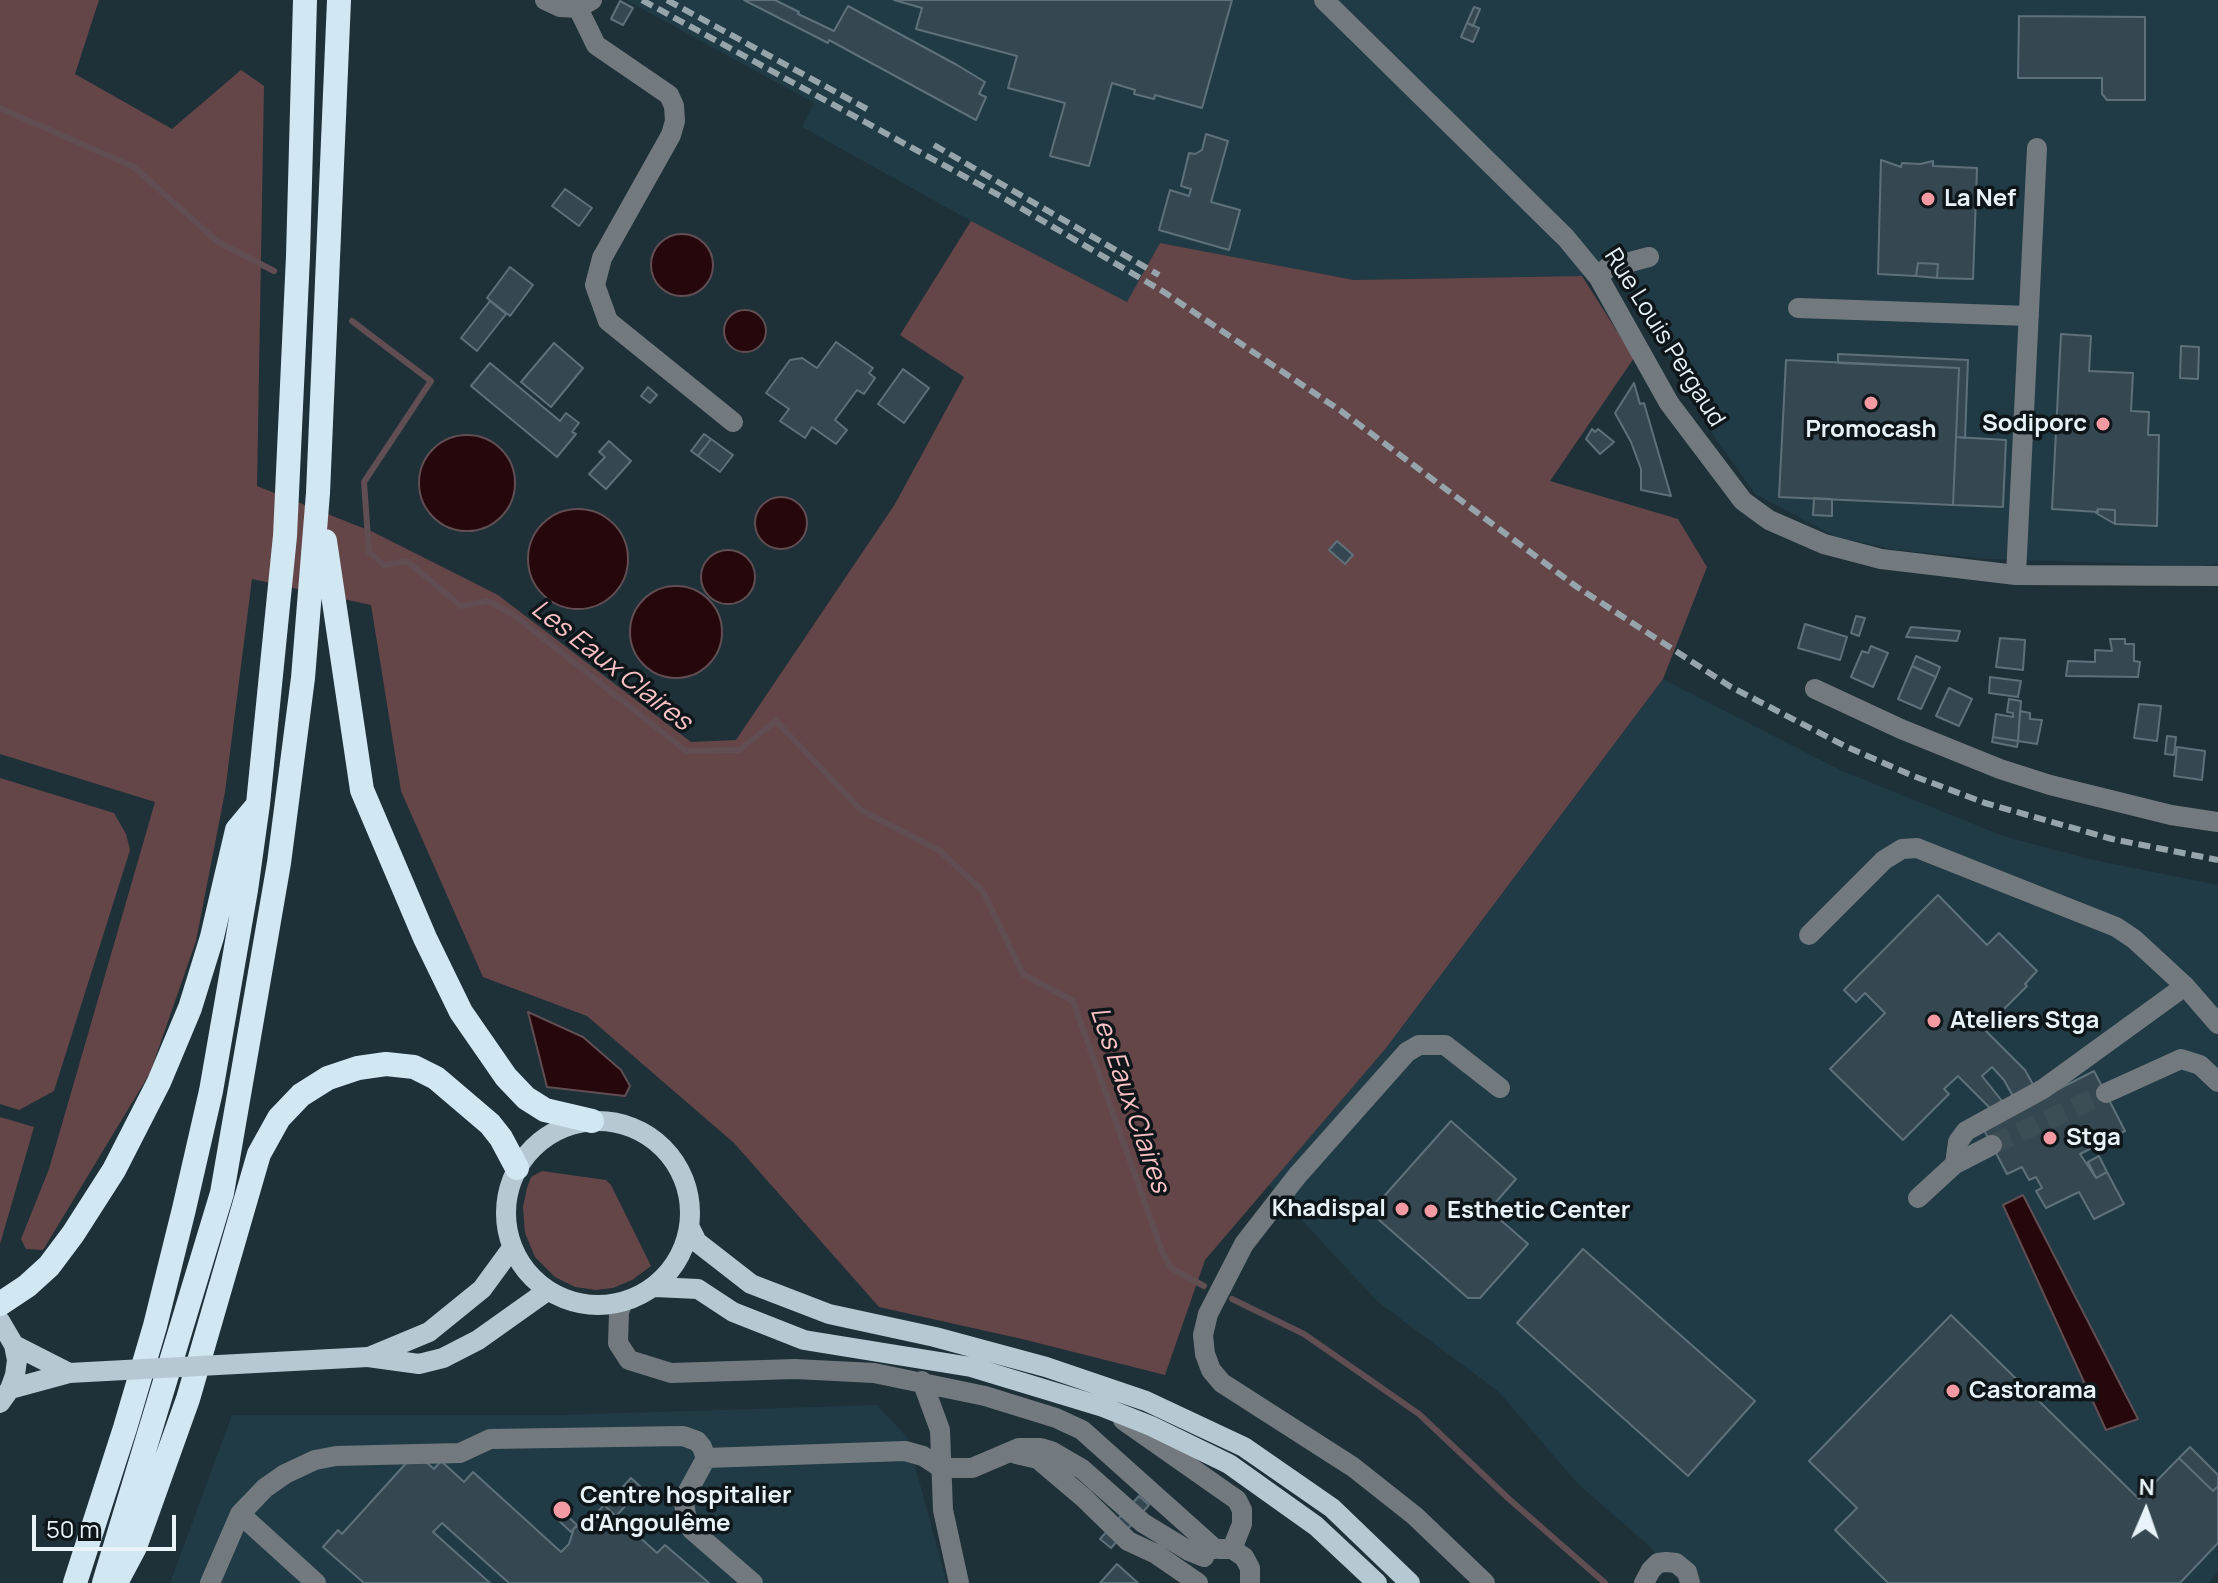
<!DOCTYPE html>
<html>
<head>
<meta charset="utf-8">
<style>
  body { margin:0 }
  #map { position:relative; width:2218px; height:1583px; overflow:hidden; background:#1e3038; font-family:Manrope,sans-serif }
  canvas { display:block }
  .north { position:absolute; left:2106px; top:1471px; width:80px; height:80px; -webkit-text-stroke:6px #0f161a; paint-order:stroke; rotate:2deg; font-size:22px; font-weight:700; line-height:32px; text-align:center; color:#e7f3f8 }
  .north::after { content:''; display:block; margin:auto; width:28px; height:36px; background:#e7f3f8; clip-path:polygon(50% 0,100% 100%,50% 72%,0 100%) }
  .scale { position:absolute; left:32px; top:1515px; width:144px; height:36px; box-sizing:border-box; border:4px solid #e7f3f8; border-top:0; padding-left:10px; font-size:24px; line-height:28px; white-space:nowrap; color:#e7f3f8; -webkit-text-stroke:6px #0f161a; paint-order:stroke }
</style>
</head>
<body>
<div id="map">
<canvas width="2218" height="1583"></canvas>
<div class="north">N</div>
<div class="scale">50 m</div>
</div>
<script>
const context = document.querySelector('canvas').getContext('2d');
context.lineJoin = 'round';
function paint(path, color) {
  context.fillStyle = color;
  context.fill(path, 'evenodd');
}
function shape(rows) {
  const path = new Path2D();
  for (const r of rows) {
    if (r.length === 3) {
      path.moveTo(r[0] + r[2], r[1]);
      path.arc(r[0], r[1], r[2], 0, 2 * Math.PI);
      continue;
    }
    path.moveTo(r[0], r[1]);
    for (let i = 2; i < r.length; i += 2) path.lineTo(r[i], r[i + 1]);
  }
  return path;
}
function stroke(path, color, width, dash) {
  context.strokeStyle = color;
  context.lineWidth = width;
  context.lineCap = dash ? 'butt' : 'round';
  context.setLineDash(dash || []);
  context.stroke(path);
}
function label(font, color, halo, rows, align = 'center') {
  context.font = font + ' Manrope,sans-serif';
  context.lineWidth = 7;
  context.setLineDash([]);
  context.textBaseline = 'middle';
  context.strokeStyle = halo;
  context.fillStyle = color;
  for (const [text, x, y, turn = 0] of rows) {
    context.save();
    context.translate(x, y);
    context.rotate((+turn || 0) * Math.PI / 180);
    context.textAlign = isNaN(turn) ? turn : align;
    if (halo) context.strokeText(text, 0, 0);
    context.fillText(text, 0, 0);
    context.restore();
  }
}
paint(shape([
  [626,0,2218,0,2218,564,2198,566,1988,559,1897,550,1836,537,1755,494,1714,436,1662,346,1606,260,1582,276,1354,280,1160,243,1127,302,971,221,802,127,814,103],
  [1663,679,1840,770,2003,836,2089,859,2218,885,2218,1572,2208,1583,1682,1583,1647,1544,1578,1484,1499,1392,1378,1302,1269,1185,1386,1048],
  [877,1405,907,1437,947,1583,170,1583,232,1415,563,1415]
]), '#213b46');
paint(shape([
  [0,0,99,0,75,74,172,129,241,70,264,86,257,486,373,532,498,595,691,742,736,740,895,504,964,377,900,335,971,221,1127,302,1160,243,1354,280,1582,276,1634,358,1550,481,1678,519,1707,567,1663,679,1386,1048,1205,1260,1165,1375,1022,1339,879,1307,734,1143,587,1016,483,977,401,791,371,605,252,579,225,792,196,941,150,1073,43,1250,26,1249,21,1239,49,1169,155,802,0,754],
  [0,778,114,813,126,834,130,850,54,1091,19,1110,0,1104],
  [0,1117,34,1127,0,1244],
  [542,1171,606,1180,611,1185,651,1266,632,1280,613,1288,596,1290,575,1287,555,1277,535,1257,525,1233,523,1207,527,1188,531,1177]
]), '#654648');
const water = shape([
  [682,265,31],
  [745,331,21],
  [467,483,48],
  [781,523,26],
  [578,559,50],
  [728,577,27],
  [676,632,46],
  [528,1012,583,1037,621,1070,630,1086,625,1096,547,1087,528,1012],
  [2023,1195,2138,1419,2106,1430,2003,1205,2023,1195]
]);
paint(water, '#26070c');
stroke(water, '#604e53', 2);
stroke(shape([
  [0,108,134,167,218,242,274,271],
  [352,321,431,381,364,482,369,552,384,565,407,561,461,606,488,601,514,615,686,751,739,750,776,721,861,810,940,851,983,891,1023,974,1073,1001,1162,1251,1171,1268,1204,1286],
  [1232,1299,1304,1334,1419,1414,1509,1499,1605,1583]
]), '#604e53', 6);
const building = shape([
  [744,0,775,0,799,12,798,14,834,31,848,6,957,65,985,82,979,94,986,97,976,120,829,40,828,43,744,0],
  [894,0,1232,0,1202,108,1155,95,1154,99,1134,94,1135,90,1112,83,1089,166,1050,156,1065,103,1008,88,1017,56,916,29,922,8,894,0],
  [620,1,633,8,623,25,611,19,620,1],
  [1474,7,1480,9,1473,26,1467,23,1474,7],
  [2019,16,2145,17,2145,100,2107,100,2102,94,2102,78,2018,78,2019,16],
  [1467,23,1479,28,1473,42,1461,37,1467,23],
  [1206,134,1228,141,1211,202,1240,210,1229,250,1159,230,1170,190,1189,196,1191,189,1181,186,1189,153,1195,154,1202,150,1206,134],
  [1881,160,1901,167,1902,163,1920,164,1933,161,1933,166,1977,168,1973,279,1937,278,1938,264,1918,263,1916,276,1878,274,1881,160],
  [565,189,592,208,579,226,552,206,565,189],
  [1918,263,1938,264,1937,278,1916,276,1918,263],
  [510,267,533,285,510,316,487,298,510,267],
  [490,301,506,314,477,351,461,338,490,301],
  [2061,334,2091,336,2089,371,2133,373,2131,411,2149,412,2148,435,2159,435,2157,526,2115,524,2115,510,2098,509,2098,512,2052,509,2061,334],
  [836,342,873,368,869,373,875,378,864,394,857,390,835,420,847,430,836,444,812,427,805,438,780,421,789,409,766,393,790,360,802,358,817,368,836,342],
  [554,343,583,368,551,407,521,382,554,343],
  [2181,346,2199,347,2198,379,2180,378,2181,346],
  [1838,354,1968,360,1965,438,1956,437,1959,368,1838,363,1838,354],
  [1786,360,1959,368,1953,505,1779,497,1786,360],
  [490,363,560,421,566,413,579,423,572,432,576,434,557,457,471,386,490,363],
  [903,369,929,388,904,423,878,404,903,369],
  [1634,383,1640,404,1644,403,1671,496,1641,490,1641,469,1631,442,1615,413,1634,383],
  [648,387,657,395,650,403,641,396,648,387],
  [1592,429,1595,432,1598,429,1614,442,1600,454,1586,439,1592,429],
  [704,434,711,439,698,456,691,451,704,434],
  [1956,437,2006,440,2003,507,1953,505,1956,437],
  [711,439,733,455,720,472,698,456,711,439],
  [609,441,631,461,606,489,589,474,605,457,599,452,609,441],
  [1814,498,1832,499,1832,516,1813,515,1814,498],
  [2098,509,2115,510,2115,524,2096,513,2098,509],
  [1337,541,1353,555,1345,564,1329,550,1337,541],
  [1856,616,1865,618,1859,636,1851,633,1856,616],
  [1805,624,1847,637,1840,660,1798,648,1805,624],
  [1911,627,1960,631,1957,641,1906,637,1911,627],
  [2000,638,2025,640,2023,670,1996,667,2000,638],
  [2110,639,2125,639,2125,644,2134,644,2134,661,2140,662,2138,677,2066,676,2068,661,2095,662,2095,650,2112,651,2110,639],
  [1871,646,1888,653,1873,687,1851,677,1862,651,1868,653,1871,646],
  [1916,656,1940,667,1936,677,1912,666,1916,656],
  [1912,666,1936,677,1921,709,1898,699,1912,666],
  [1990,677,2021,681,2018,697,1989,693,1990,677],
  [1949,688,1972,699,1959,726,1936,716,1949,688],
  [2009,699,2021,701,2018,741,1993,737,1996,714,2013,717,2013,713,2007,712,2009,699],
  [2139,704,2161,706,2157,741,2134,738,2139,704],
  [2020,711,2030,713,2030,719,2042,720,2037,744,2018,741,2020,711],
  [2167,736,2176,737,2174,755,2165,754,2167,736],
  [1993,737,2018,741,2017,747,1992,742,1993,737],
  [2177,747,2205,751,2202,780,2174,776,2177,747],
  [1938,895,1987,945,1999,933,2037,971,2025,984,2027,986,1984,1029,2025,1070,2035,1088,2014,1098,2004,1080,1992,1067,1982,1076,2002,1101,1990,1108,1958,1076,1944,1089,1949,1094,1903,1140,1830,1069,1885,1013,1865,993,1856,1002,1844,990,1938,895],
  [2094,1071,2125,1131,2080,1154,2096,1178,2107,1172,2124,1204,2094,1219,2079,1192,2046,1208,2036,1191,2042,1188,2036,1177,2029,1180,2022,1167,2007,1174,1983,1128,2094,1071],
  [1451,1121,1516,1179,1489,1210,1528,1244,1480,1298,1468,1298,1370,1212,1451,1121],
  [2099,1156,2107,1172,2096,1178,2088,1162,2099,1156],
  [1583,1249,1755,1401,1688,1476,1517,1323,1583,1249],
  [1951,1315,2139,1499,2179,1458,2213,1491,2218,1486,2218,1543,2180,1583,1888,1583,1835,1530,1857,1508,1809,1461,1951,1315],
  [2190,1447,2218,1475,2218,1486,2213,1491,2179,1458,2190,1447],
  [418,1455,434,1469,441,1461,464,1482,473,1472,561,1552,569,1544,574,1528,589,1521,604,1505,657,1553,665,1545,709,1583,509,1583,442,1523,433,1532,490,1583,364,1583,323,1547,338,1530,342,1534,409,1460,418,1455],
  [631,1478,642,1488,616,1516,605,1506,631,1478],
  [1139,1496,1149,1505,1111,1548,1100,1539,1139,1496],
  [561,1510,577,1525,571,1532,555,1517,561,1510],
  [1117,1564,1138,1583,1100,1583,1117,1564]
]);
paint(building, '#354750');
stroke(building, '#5e717b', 2);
stroke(shape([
  [1992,1145,2106,1093]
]), '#3c4d55', 20, [20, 10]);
stroke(shape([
  [545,0,560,7,578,8,592,0],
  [1324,0,1566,238,1599,278,1669,403,1743,501,1769,520,1824,544,1881,559,2016,575,2218,576],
  [578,8,596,45,669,95,674,106,675,121,671,135,602,258,595,285,608,321,733,422],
  [1599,278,1607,268,1649,257],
  [1798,308,2029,316],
  [2016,575,2037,148],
  [1815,689,1901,729,2000,769,2050,785,2171,815,2218,822],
  [1809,935,1884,860,1902,849,1917,848,2116,927,2134,939,2185,986,2218,1024],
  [2106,1093,2181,1059,2200,1065,2218,1082],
  [1955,1164,1958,1142,1966,1131,2043,1089,2185,986],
  [1918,1198,1955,1164,1992,1145],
  [622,1303,619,1313,618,1343,629,1360,671,1373,795,1369,874,1373,985,1396,1056,1418,1082,1430,1215,1549],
  [922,1381,940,1430,943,1510,959,1583],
  [1123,1420,1237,1500,1242,1510,1242,1524,1232,1549],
  [1016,1454,1038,1459,1084,1498,1128,1541,1156,1554,1198,1583],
  [706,1458,905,1451,923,1456,941,1468,972,1468,1019,1448,1041,1448,1051,1451,1082,1469,1143,1523,1189,1551,1204,1557],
  [706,1458,686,1495,684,1503,686,1515,692,1530,753,1583],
  [240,1514,316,1583],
  [1219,1549,1232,1549,1244,1557,1250,1568,1250,1583],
  [210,1583,240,1514,265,1488,285,1474,315,1460,336,1456,460,1453,490,1439,683,1436,697,1441,702,1447,706,1458],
  [1485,1583,1415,1516,1353,1467,1222,1383,1211,1370,1205,1354,1203,1335,1208,1314,1244,1244,1297,1176,1407,1052,1419,1045,1445,1045,1500,1088],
  [1644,1583,1651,1570,1658,1563,1666,1562,1676,1563,1687,1572,1690,1583]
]), '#727a7f', 20);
stroke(shape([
  [598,1213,92],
  [690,1228,697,1242,751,1284,829,1314,935,1337,1046,1367,1146,1401,1244,1447,1332,1508,1410,1583],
  [655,1287,698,1289,733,1312,804,1340,971,1367,1103,1407,1151,1426,1229,1464,1316,1526,1377,1583],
  [0,1321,14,1345,17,1360,15,1375,10,1389,0,1403],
  [14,1345,69,1373],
  [368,1357,419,1364,443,1358,478,1340,547,1291],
  [369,1357,429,1332,482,1289,512,1248],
  [10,1389,69,1373]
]), '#b6c8d1', 20);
stroke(shape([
  [325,541,362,790,425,938,461,1012,506,1077,526,1098,545,1110,592,1121],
  [0,1304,27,1286,49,1266,73,1234,114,1170,159,1082,190,1008,212,937,237,830,257,806],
  [119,1577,135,1547,188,1399,259,1154,279,1118,301,1095,328,1078,358,1068,386,1064,414,1067,436,1078,490,1124,501,1138,517,1168],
  [75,1583,125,1428,155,1326,184,1209,211,1091,246,890,258,804,285,536,298,256,305,0],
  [104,1583,222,1193,279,863,303,678,318,493,339,0]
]), '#d1e7f2', 24);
stroke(shape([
  [642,0,1002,197,1164,292,1341,411,1577,587,1731,687,1847,747,1911,775,1985,803,2112,839,2218,860],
  [667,0,867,109],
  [934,145,1159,275]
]), '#96a4ab', 6, [12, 6]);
stroke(shape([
  [69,1373,368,1357]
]), '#b6c8d1', 20);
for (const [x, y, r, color] of [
  [1928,199,8,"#f49aa2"],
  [1871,403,8,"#f49aa2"],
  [2103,424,8,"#f49aa2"],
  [1934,1021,8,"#f49aa2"],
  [2050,1138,8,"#f49aa2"],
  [1402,1209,8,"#f49aa2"],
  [1431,1211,8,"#f49aa2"],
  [1953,1391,8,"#f49aa2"],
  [562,1510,10,"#f49aa2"]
]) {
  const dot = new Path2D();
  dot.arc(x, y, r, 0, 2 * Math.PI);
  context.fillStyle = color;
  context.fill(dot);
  stroke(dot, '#0f161a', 3);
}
label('bold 24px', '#e7f3f8', '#0f161a', [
  ["La Nef",1944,199],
  ["Sodiporc",2087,424,"right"],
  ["Promocash",1871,430,"center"],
  ["Ateliers Stga",1950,1021],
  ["Stga",2066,1138],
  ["Khadispal",1386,1209,"right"],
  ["Esthetic Center",1447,1211],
  ["Castorama",1969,1391],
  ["Centre hospitalier",580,1496],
  ["d'Angoulême",580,1524]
], 'left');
label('24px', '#e7f3f8', '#0f161a', [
  ["Rue Louis Pergaud",1664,338,58]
]);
label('italic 26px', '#fdc3c7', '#0f161a', [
  ["Les Eaux Claires",611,666,38],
  ["Les Eaux Claires",1129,1100,71]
]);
</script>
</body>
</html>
